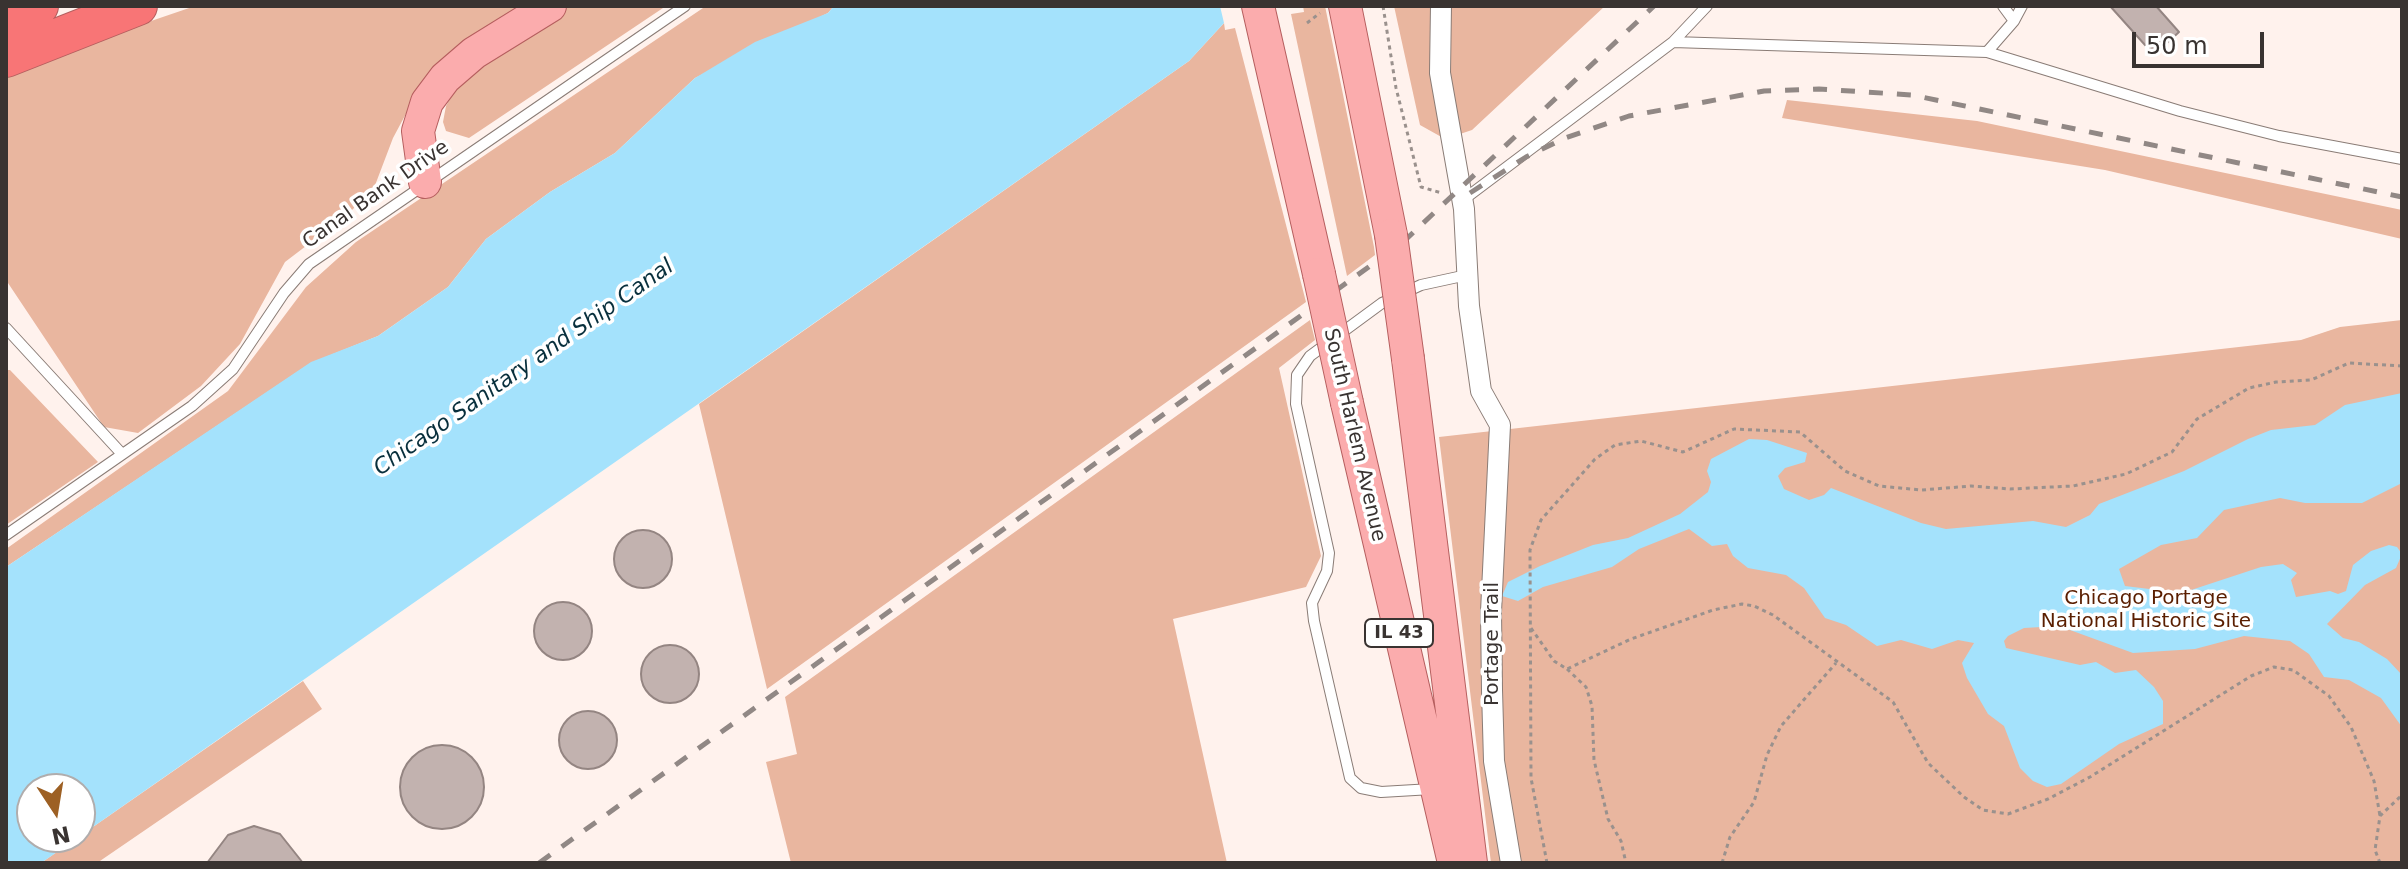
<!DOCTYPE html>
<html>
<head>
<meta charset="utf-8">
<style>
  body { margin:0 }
  #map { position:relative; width:2408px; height:869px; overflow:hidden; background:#fff2ed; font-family:"DejaVu Sans",sans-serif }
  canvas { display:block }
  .frame { position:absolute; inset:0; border:8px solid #393331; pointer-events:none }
  .north { position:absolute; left:16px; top:773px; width:80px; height:80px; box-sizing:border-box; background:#fff; border:2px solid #b0adad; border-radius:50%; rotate:168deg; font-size:22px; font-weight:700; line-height:32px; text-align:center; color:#393331 }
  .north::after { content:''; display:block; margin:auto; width:28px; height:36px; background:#9d6024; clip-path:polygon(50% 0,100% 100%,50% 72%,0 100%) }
  .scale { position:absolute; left:2132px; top:32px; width:132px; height:36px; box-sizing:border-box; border:4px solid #393331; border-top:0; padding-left:10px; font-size:24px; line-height:28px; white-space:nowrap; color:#393331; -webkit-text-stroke:6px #fff; paint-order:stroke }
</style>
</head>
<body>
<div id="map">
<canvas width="2408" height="869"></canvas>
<div class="frame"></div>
<div class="north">N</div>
<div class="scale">50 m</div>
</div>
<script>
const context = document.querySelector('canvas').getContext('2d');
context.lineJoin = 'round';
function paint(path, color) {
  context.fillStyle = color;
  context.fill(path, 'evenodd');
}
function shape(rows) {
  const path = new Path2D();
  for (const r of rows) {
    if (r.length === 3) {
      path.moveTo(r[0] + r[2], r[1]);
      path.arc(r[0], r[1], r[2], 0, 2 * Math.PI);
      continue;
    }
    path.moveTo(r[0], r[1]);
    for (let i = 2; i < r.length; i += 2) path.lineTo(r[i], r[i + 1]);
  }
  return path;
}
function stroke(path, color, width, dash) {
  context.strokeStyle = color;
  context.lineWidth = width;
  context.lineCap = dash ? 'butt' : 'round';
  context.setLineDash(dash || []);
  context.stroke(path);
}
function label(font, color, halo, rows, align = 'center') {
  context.font = font + ' "DejaVu Sans",sans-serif';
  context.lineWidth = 7;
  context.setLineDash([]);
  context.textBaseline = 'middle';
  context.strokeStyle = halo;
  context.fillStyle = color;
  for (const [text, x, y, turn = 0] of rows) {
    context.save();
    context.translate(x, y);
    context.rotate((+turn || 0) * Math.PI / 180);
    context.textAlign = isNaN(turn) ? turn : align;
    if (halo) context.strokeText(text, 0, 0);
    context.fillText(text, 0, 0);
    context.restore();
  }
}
paint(shape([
  [195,6,533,6,416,95,393,138,374,188,348,214,285,262,240,344,201,386,138,433,104,427,6,280,6,76,75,47],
  [566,6,666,6,469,138,446,131,443,122,446,106,457,86,518,35],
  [706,6,834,6,828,13,695,78,615,153,550,192,486,239,448,287,378,336,311,363,6,567,6,549,228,391,306,287,356,242],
  [1303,6,1325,6,1374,247,1375,255,1347,276,1291,14,1304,12],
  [1394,6,1605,6,1472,130,1445,139,1420,125],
  [1224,23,1225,30,1235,28,1306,302,767,689,699,404,1189,61],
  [1787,100,1977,121,2402,210,2402,239,2105,170,1782,118],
  [1310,320,1315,340,1279,368,1321,556,1306,587,1173,619,1227,863,791,863,766,762,797,754,785,697],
  [2402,320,2402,863,1491,863,1439,437,2301,340,2340,327],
  [6,370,10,370,98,462,6,525],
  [303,681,322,709,97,863,41,863]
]), '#e9b69f');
paint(shape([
  [834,6,1220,6,1224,23,1189,61,80,836,80,789,32,789,32,837,79,837,41,863,6,863,6,567,311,362,378,336,448,287,486,239,550,192,615,153,695,78,755,42,828,13],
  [2402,393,2402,483,2362,503,2305,503,2280,498,2224,510,2197,538,2161,545,2119,569,2125,586,2182,593,2261,567,2283,564,2297,573,2291,580,2296,597,2330,591,2338,594,2346,591,2353,565,2371,551,2389,545,2397,547,2402,554,2396,568,2365,585,2327,624,2343,638,2359,642,2387,659,2402,675,2402,727,2381,698,2349,680,2324,677,2309,654,2290,641,2244,636,2195,649,2133,653,2059,626,2024,628,2008,636,2004,641,2006,648,2080,665,2096,662,2115,673,2136,670,2154,687,2163,701,2163,724,2119,744,2061,784,2047,787,2033,781,2020,768,2004,726,1988,714,1967,678,1962,663,1974,643,1958,640,1932,649,1901,640,1877,646,1846,625,1825,618,1804,588,1786,575,1748,568,1733,556,1727,544,1712,546,1689,529,1639,549,1612,567,1543,587,1518,601,1502,596,1508,582,1540,566,1593,545,1628,538,1680,514,1708,492,1711,482,1707,471,1711,459,1749,439,1767,440,1807,453,1805,462,1785,468,1778,476,1784,489,1809,500,1824,495,1831,488,1921,523,1946,529,2033,521,2066,527,2090,515,2099,504,2184,471,2248,439,2271,430,2315,425,2345,405]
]), '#a4e2fc');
const building = shape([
  [2110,6,2156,6,2179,32,2154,55,2110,6],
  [643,559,29],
  [563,631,29],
  [670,674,29],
  [588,740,29],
  [442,787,42],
  [254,826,280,834,303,863,207,863,228,835,254,826]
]);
paint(building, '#c2b2af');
stroke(building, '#948582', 2);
const service = shape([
  [2014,21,2022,6],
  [1673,42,1987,52,2014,21,2003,6],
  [1987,52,2180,111,2279,136,2402,159],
  [1463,200,1673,42,1707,6],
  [6,328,122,454],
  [6,535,192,406,233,369,284,293,309,264,685,6],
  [1432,789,1381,792,1361,788,1350,778,1314,621,1312,603,1327,571,1329,553,1296,404,1297,375,1310,356,1382,303,1421,285,1467,275]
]);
const minor = shape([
  [1441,6,1440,73,1464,209,1469,306,1481,391,1500,425,1491,612,1492,690,1494,761,1511,863]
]);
const primary = shape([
  [1258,6,1319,274],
  [1345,6,1391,235],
  [425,182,418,131,427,102,445,78,474,53,550,6],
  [1408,359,1471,863],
  [1347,403,1454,863]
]);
const motorway = shape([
  [6,24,39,6],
  [6,58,138,6]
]);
stroke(service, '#8a7c76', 12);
stroke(minor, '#8a7c76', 22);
stroke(primary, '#b55e5e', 34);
stroke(motorway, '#b55e5e', 40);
stroke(shape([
  [1383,6,1396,88,1421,187,1442,193],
  [1307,23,1320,13],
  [1531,628,1554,661,1567,669,1631,639,1713,610,1742,604,1754,606,1773,615,1893,702,1928,763,1964,797,1983,810,2008,814,2048,799,2090,777,2251,676,2274,667,2293,670,2329,696,2351,727,2374,781,2380,816],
  [1567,669,1586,687,1592,706,1594,760,1608,819,1621,841,1626,863],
  [1547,863,1531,778,1530,550,1541,520,1595,459,1615,445,1641,441,1683,452,1734,429,1800,432,1845,471,1879,486,1922,490,1971,486,2010,489,2073,486,2126,474,2172,452,2197,419,2249,388,2276,382,2311,380,2349,363,2402,366],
  [1722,863,1730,837,1754,802,1767,755,1781,726,1836,663],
  [2380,863,2375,850,2380,816,2402,795]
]), '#9a918d', 3, [4, 4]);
stroke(service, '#fff', 10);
stroke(minor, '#fff', 20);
stroke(primary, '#fbacad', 32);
stroke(motorway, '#f87576', 38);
stroke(shape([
  [1470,193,1526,157,1565,138,1629,116,1764,91,1819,89,1912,95,2402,197],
  [539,863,1402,243,1654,6]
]), '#918885', 5, [14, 14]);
const primaryBridge = shape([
  [1391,235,1408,359],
  [1319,274,1347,403]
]);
stroke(primaryBridge, '#b55e5e', 34, []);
stroke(primaryBridge, '#fbacad', 32);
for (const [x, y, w] of [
  [1399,633,68]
]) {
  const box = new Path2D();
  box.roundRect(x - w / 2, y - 14, w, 28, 6);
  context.fillStyle = '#fff';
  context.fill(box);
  stroke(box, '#393331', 2);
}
label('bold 18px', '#393331', null, [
  ["IL 43",1399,633]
]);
label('20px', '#393331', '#fff', [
  ["Canal Bank Drive",376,195,-35],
  ["South Harlem Avenue",1354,435,77],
  ["Portage Trail",1493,644,-90]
]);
label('20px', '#5a1e00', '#fff', [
  ["Chicago Portage",2146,599],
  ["National Historic Site",2146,622]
]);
label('italic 22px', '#082f3c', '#fff', [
  ["Chicago Sanitary and Ship Canal",524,368,-35]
]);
</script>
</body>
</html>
